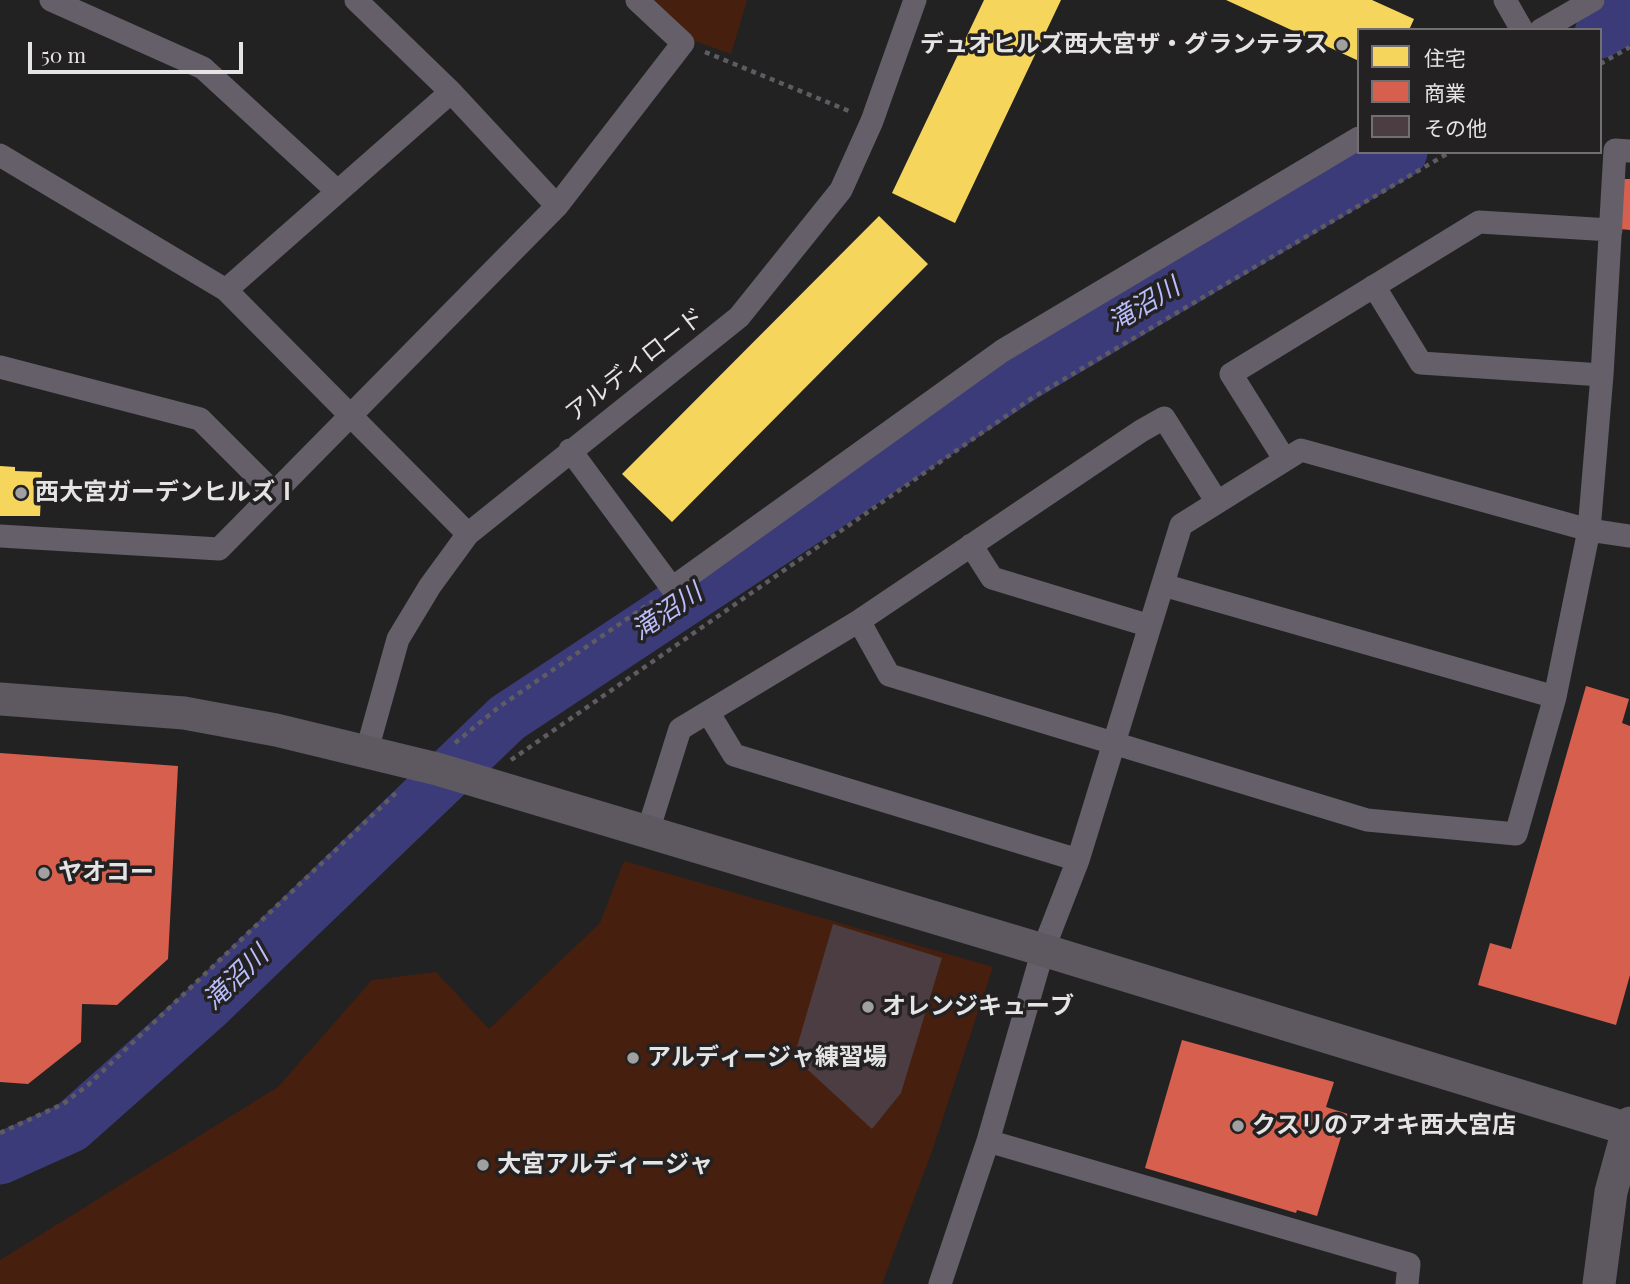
<!DOCTYPE html>
<html>
<head>
<meta charset="utf-8">
<style>
  body { margin:0 }
  #map { position:relative; width:1630px; height:1284px; overflow:hidden; background:#232223; font-family:"Playfair Display","Noto Sans JP",serif }
  canvas { display:block }
  .legend { position:absolute; left:1357px; top:28px; width:245px; height:126px; box-sizing:border-box; background:#242123; border:2px solid #716f71; margin:0; padding:9px 12px; list-style:none; font-size:21px; color:#e5e4e5 }
  .legend li { display:flex; align-items:center; gap:14px; height:35px }
  .legend b { width:35px; border:2px solid #716f71 }
  .scale { position:absolute; left:28px; top:42px; width:215px; height:32px; box-sizing:border-box; border:4px solid #e5e4e5; border-top:0; padding-left:9px; font-size:21px; line-height:24px; white-space:nowrap; color:#e5e4e5; -webkit-text-stroke:5px #242123; paint-order:stroke }
</style>
</head>
<body>
<div id="map">
<canvas width="1630" height="1284"></canvas>
<ul class="legend">
<li><b style="height:19px;background:#f6d55c"></b>住宅</li>
<li><b style="height:19px;background:#d6604d"></b>商業</li>
<li><b style="height:19px;background:#4b3d41"></b>その他</li>
</ul>
<div class="scale">50 m</div>
</div>
<script>
const context = document.querySelector('canvas').getContext('2d');
context.lineJoin = 'round';
function paint(path, color) {
  context.fillStyle = color;
  context.fill(path, 'evenodd');
}
function shape(rows) {
  const path = new Path2D();
  for (const r of rows) {
    path.moveTo(r[0], r[1]);
    for (let i = 2; i < r.length; i += 2) path.lineTo(r[i], r[i + 1]);
  }
  return path;
}
function stroke(path, color, width, dash) {
  context.strokeStyle = color;
  context.lineWidth = width;
  context.lineCap = dash ? 'butt' : 'round';
  context.setLineDash(dash || []);
  context.stroke(path);
}
function label(font, color, halo, rows, align = 'center') {
  context.font = font + ' "Playfair Display","Noto Sans JP",serif';
  context.lineWidth = 7;
  context.setLineDash([]);
  context.textBaseline = 'middle';
  context.strokeStyle = halo;
  context.fillStyle = color;
  for (const [text, x, y, turn = 0] of rows) {
    context.save();
    context.translate(x, y);
    context.rotate((+turn || 0) * Math.PI / 180);
    context.textAlign = isNaN(turn) ? turn : align;
    if (halo) context.strokeText(text, 0, 0);
    context.fillText(text, 0, 0);
    context.restore();
  }
}
paint(shape([
  [647,0,747,0,731,54,692,40],
  [624,861,993,967,932,1151,882,1284,0,1284,0,1260,278,1087,372,980,436,972,489,1029,600,923]
]), '#461f0f');
paint(shape([
  [984,0,1061,0,955,223,892,193],
  [1226,0,1372,0,1414,19,1409,30,1359,30,1359,61],
  [879,216,928,264,672,522,622,474],
  [0,466,15,467,15,471,42,472,40,516,0,516]
]), '#f6d55c');
paint(shape([
  [1622,179,1630,179,1630,230,1620,229],
  [1586,686,1629,699,1622,723,1630,726,1630,975,1616,1025,1478,985,1490,943,1511,949],
  [0,753,178,766,168,959,117,1005,82,1004,81,1042,28,1084,0,1082],
  [1182,1040,1334,1082,1326,1107,1348,1114,1317,1216,1297,1210,1296,1213,1145,1168]
]), '#d6604d');
stroke(shape([
  [1600,33,1630,15],
  [0,1159,71,1127,205,1008,507,718,1026,375,1402,152]
]), '#3c3b79', 51);
paint(shape([
  [833,924,942,958,901,1093,872,1129,794,1057]
]), '#4b3d41');
stroke(shape([
  [705,52,849,111],
  [1600,64,1630,47],
  [455,743,499,707,653,601],
  [511,760,1032,398,1450,152],
  [0,1133,63,1104,88,1085,399,790]
]), '#5f5c61', 4.5, [5, 5]);
stroke(shape([
  [51,0,203,68,336,190],
  [356,0,451,92,557,206],
  [1505,0,1522,30],
  [1541,30,1593,0],
  [0,155,226,290,468,534],
  [1374,286,1421,363,1602,375],
  [226,290,451,92],
  [0,367,200,419,273,492],
  [570,450,672,588,1002,351,1359,138],
  [1285,460,1231,374,1479,222,1611,230],
  [0,536,219,549,557,206,683,43,637,0],
  [971,545,992,578,1150,626],
  [1163,585,1555,697],
  [859,621,889,675,1367,820,1516,834,1555,697,1589,530,1602,375,1615,150,1630,151],
  [708,712,734,755,1078,860],
  [367,750,398,639,430,586,468,534,739,317,841,190,872,121,915,0],
  [648,831,680,729,859,621,1141,431,1164,418,1217,502],
  [988,1141,1409,1264,1407,1284],
  [940,1284,988,1141,1043,950,1078,860,1181,525,1301,450,1589,530,1630,536]
]), '#645f68', 23);
stroke(shape([
  [0,699,184,713,276,730,437,769,1043,950,1628,1129],
  [1599,1284,1611,1192,1630,1123]
]), '#5e5860', 33);
for (const [x, y, r, color] of [
  [1342,45,7,"#a1a0a1"],
  [21,493,7,"#a1a0a1"],
  [44,873,7,"#a1a0a1"],
  [868,1007,7,"#a1a0a1"],
  [633,1058,7,"#a1a0a1"],
  [1238,1126,7,"#a1a0a1"],
  [483,1165,7,"#a1a0a1"]
]) {
  const dot = new Path2D();
  dot.arc(x, y, r, 0, 2 * Math.PI);
  context.fillStyle = color;
  context.fill(dot);
  stroke(dot, '#242123', 2.5);
}
label('bold 24px', '#e5e4e5', '#242123', [
  ["デュオヒルズ西大宮ザ・グランテラス",1328,45,"right"],
  ["西大宮ガーデンヒルズⅠ",35,493],
  ["ヤオコー",58,873],
  ["オレンジキューブ",882,1007],
  ["アルディージャ練習場",647,1058],
  ["クスリのアオキ西大宮店",1252,1126],
  ["大宮アルディージャ",497,1165]
], 'left');
label('24px', '#e5e4e5', '#242123', [
  ["アルディロード",635,365,-38]
]);
label('italic 26px', '#b9bdfa', '#242123', [
  ["滝沼川",1144,305,-31],
  ["滝沼川",667,612,-34],
  ["滝沼川",236,978,-44]
]);
</script>
</body>
</html>
